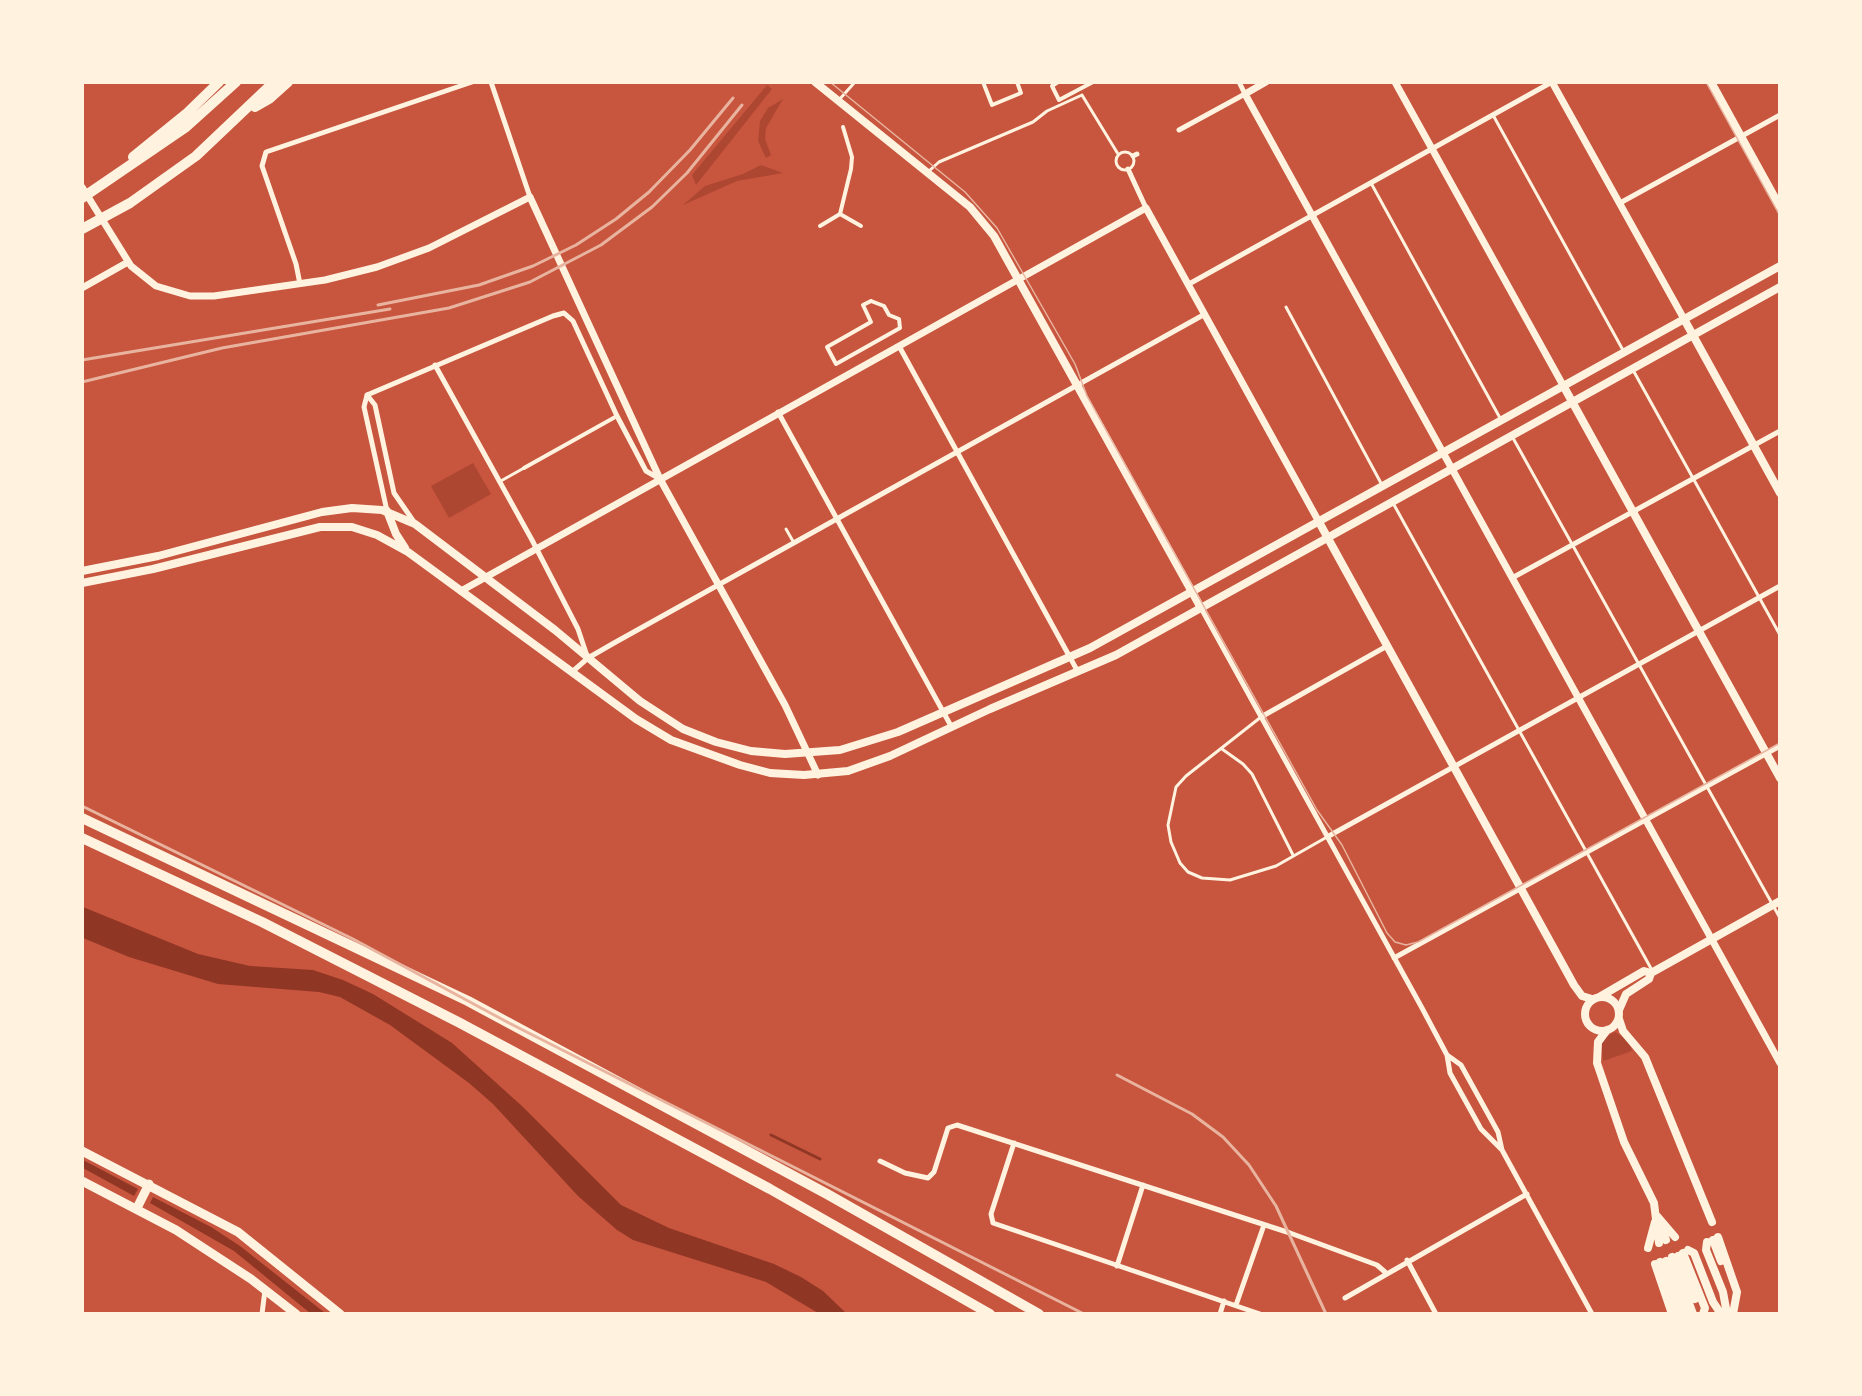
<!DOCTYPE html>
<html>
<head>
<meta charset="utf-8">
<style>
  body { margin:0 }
  #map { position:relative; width:1862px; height:1396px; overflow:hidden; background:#c8553d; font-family:"PT Sans",sans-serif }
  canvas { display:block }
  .frame { position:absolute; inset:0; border:84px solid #fff3e0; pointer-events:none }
</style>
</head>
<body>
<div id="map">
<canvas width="1862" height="1396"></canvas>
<div class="frame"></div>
</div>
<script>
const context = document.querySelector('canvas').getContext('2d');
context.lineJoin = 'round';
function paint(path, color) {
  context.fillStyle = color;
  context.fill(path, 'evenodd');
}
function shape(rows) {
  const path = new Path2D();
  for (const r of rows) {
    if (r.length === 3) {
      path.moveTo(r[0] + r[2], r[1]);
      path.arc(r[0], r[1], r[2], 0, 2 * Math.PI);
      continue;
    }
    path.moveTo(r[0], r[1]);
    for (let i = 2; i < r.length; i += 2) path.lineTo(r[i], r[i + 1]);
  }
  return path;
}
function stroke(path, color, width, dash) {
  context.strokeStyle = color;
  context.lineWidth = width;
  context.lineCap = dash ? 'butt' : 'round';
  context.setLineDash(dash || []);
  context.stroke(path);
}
paint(shape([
  [767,85,772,89,696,185,692,175],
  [783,99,766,128,765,139,771,155,766,158,758,141,760,121,768,108],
  [761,165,783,173,737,181,683,205,705,186,743,174],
  [473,463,491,494,449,518,431,486],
  [1615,1032,1629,1041,1632,1051,1603,1061,1601,1046,1606,1037]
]), '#ae4732');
paint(shape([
  [83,907,198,954,250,966,313,970,343,980,373,994,452,1043,523,1107,621,1205,669,1228,774,1264,801,1277,823,1291,846,1313,818,1313,766,1282,633,1240,617,1230,578,1196,493,1104,469,1083,390,1025,340,997,319,992,218,984,129,957,83,938],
  [83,1160,138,1189,134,1196,83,1168],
  [153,1197,211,1227,240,1246,325,1313,310,1313,234,1251,150,1203]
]), '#8f3625');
stroke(shape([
  [771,1135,820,1159]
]), '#8f3625', 3);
stroke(shape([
  [1082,95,1118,154],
  [838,101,855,82],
  [1493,115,1624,352],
  [1125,161,9],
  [929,171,939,162,1033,122,1047,111,1082,95],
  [1371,183,1500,418],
  [1286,307,1382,485],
  [1633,370,1780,635],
  [1513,438,1780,918],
  [499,482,524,468],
  [1393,503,1653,972],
  [786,529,794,543],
  [1261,717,1186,776,1176,787,1168,825,1171,842,1180,863,1188,872,1202,878,1230,880,1276,866,1327,837],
  [1222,749,1243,764,1252,774,1293,855]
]), '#fff3e0', 3);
stroke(shape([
  [983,82,992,105,1021,93,1017,82],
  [1058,82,1052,86,1059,100,1093,82],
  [840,214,861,226],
  [820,226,840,214,851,169,852,157,843,127],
  [871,301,884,306,889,315,899,319,900,328,836,364,827,347,871,322,863,305,871,301],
  [524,468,617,416]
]), '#fff3e0', 4);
stroke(shape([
  [491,82,530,197],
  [1179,130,1245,94,1239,82],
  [1133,156,1137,154],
  [1128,169,1146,208],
  [1620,203,1780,115],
  [300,284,296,264,262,166,266,152,472,82],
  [1189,284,1552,82],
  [899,346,1078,672],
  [435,365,532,540,578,629,587,656],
  [367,395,553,316,564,313,573,321,617,416,646,471,660,479],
  [367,395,375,405,394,493,414,522],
  [367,395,364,407,387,511],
  [778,412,951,726],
  [1512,578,1780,431],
  [1201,608,1422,1008,1447,1055,1450,1073,1481,1129,1502,1150],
  [572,672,588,658,614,643,1205,314],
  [1261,717,1387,646],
  [1327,837,1780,586],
  [1394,958,1780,746],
  [1447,1055,1461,1065,1498,1132,1502,1150,1592,1314],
  [1014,1143,991,1214,993,1223,1260,1314],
  [880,1161,905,1173,928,1178,934,1172,948,1128,957,1125,1290,1233,1377,1265,1385,1272],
  [1407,1260,1436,1314],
  [1117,1266,1143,1185],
  [1345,1298,1527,1194],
  [1236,1305,1264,1225],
  [262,1314,265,1290],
  [1220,1314,1224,1301]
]), '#fff3e0', 5);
stroke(shape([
  [1266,82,1245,94,1780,1063],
  [1395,82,1564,387],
  [1552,82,1684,319],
  [82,187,131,266,156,286,190,296,214,296,325,280,377,267,429,248,530,197,660,479,785,705,818,775],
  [82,288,128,262],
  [461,591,1146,208,1319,522]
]), '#fff3e0', 7);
stroke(shape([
  [815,82,970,207,994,236,1201,608],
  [1711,82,1780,207],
  [1564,387,1780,778],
  [1601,996,1644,971,1651,973],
  [1619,1010,1626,994,1649,979,1651,973,1780,901]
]), '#fff3e0', 8);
stroke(shape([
  [1684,319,1780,493],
  [387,511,396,534,405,548],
  [1319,522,1574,985,1582,996,1592,999],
  [82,571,158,556,322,512,352,508,382,510,415,524,555,630,640,701,683,729,716,742,751,751,785,754,840,750,898,732,1090,648,1780,266],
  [82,583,153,569,320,527,352,527,377,535,408,552,636,719,671,740,740,765,770,773,804,775,848,771,890,756,990,709,1116,655,1780,287],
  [1602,1014,17],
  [1619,1019,1623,1031,1645,1057,1712,1222],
  [1607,1030,1598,1042,1597,1063,1624,1142,1654,1203,1659,1243],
  [1657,1216,1675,1237],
  [1660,1224,1666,1240],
  [1718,1237,1737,1292,1733,1314],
  [1713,1240,1721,1261],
  [1707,1242,1706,1250,1723,1292,1727,1314],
  [1648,1248,1655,1222],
  [1688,1250,1694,1253,1713,1302,1721,1314],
  [1683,1253,1705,1308,1703,1314],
  [1678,1256,1695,1299],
  [1672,1257,1693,1314],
  [1666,1261,1686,1314],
  [1660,1262,1680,1314],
  [1655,1264,1672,1314]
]), '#fff3e0', 8);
stroke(shape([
  [82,1151,238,1232,340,1314],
  [82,1181,176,1230,251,1279,296,1314],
  [137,1208,149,1184]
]), '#fff3e0', 9);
stroke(shape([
  [255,107,269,99,288,82],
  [133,157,186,114,219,82],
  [82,198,186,127,236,82],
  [82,229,130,203,196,156,274,82],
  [82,818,468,1001,827,1194,1039,1314],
  [82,838,262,922,460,1023,770,1189,990,1314]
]), '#fff3e0', 10);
stroke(shape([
  [830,82,965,192,997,228,1075,364,1087,396,1317,810,1342,845,1387,933,1395,942,1406,945,1418,942,1780,743],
  [1706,82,1780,216]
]), '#e9b49f', 1.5);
stroke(shape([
  [378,305,479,285,533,266,576,245,616,219,649,192,690,150,733,98],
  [82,360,390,309],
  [82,382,222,348,449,308,530,282,601,245,652,207,687,173,742,105],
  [82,806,353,939,509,1023,1084,1314],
  [1117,1075,1192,1114,1223,1137,1249,1165,1276,1206,1326,1314]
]), '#e9b49f', 3);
</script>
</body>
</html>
